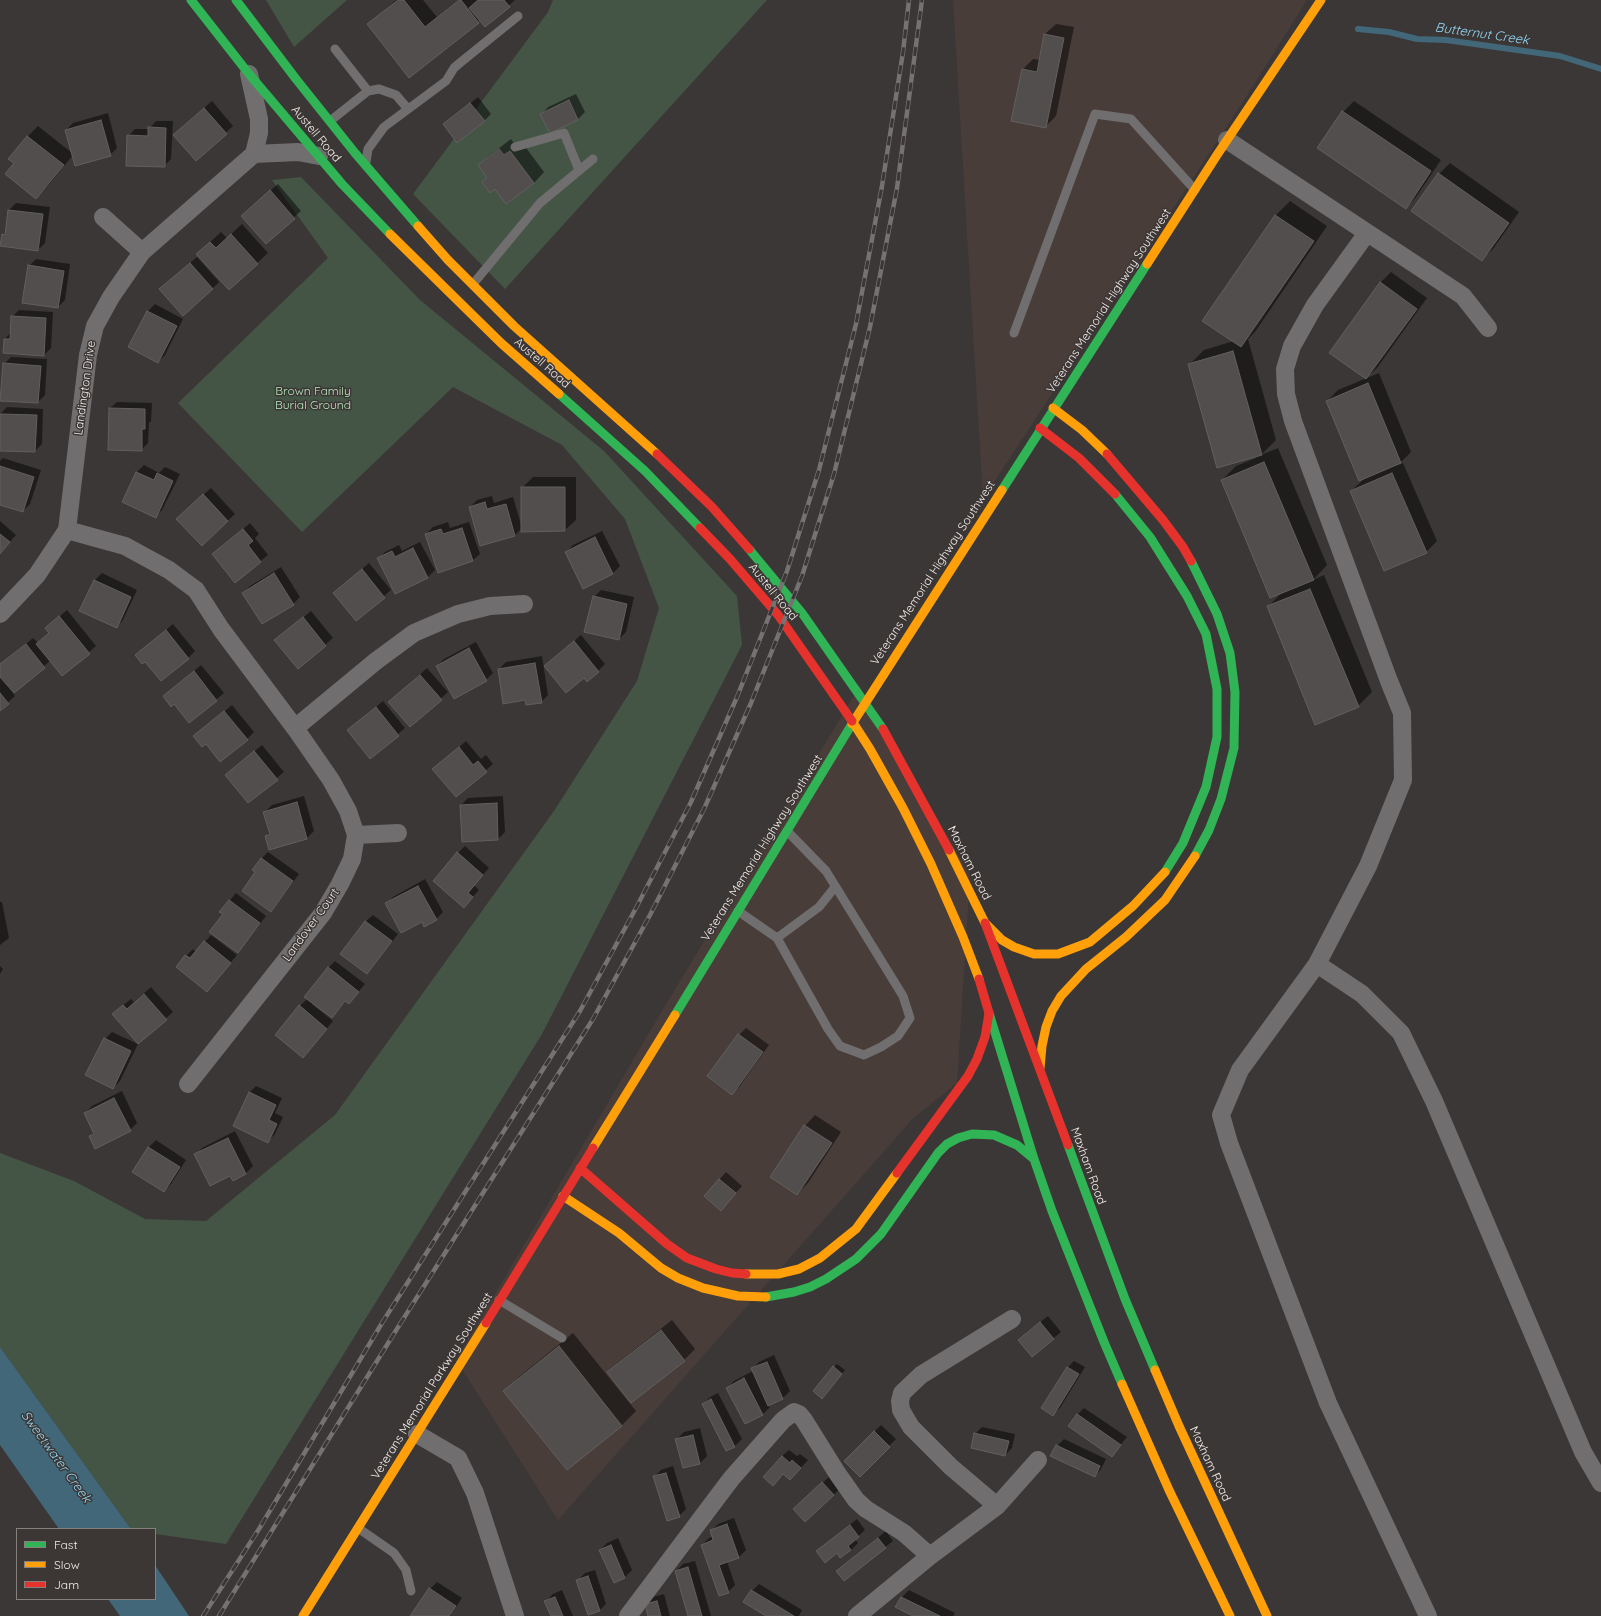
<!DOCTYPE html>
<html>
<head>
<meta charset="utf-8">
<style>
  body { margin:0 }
  #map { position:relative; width:1601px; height:1616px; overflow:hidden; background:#3a3736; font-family:Quicksand,sans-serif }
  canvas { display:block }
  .legend { position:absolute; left:16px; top:1528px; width:140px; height:72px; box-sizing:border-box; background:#3c3634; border:1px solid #85807e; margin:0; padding:5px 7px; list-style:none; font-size:12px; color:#f3efed }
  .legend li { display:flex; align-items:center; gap:8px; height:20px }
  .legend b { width:20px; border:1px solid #85807e }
</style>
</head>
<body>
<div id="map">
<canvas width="1601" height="1616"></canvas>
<ul class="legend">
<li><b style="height:5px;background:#30b455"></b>Fast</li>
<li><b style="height:5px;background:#ff9f0a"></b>Slow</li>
<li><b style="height:5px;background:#e5322d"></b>Jam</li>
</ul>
</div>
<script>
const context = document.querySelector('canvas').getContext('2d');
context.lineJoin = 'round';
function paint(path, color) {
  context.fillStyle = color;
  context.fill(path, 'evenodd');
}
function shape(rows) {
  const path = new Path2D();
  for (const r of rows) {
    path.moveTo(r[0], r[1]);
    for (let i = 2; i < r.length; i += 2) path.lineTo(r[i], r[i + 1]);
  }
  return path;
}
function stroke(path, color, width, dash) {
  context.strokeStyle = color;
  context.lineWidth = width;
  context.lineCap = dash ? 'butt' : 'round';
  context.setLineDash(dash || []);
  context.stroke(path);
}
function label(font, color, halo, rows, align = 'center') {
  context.font = font + ' Quicksand,sans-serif';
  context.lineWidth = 3;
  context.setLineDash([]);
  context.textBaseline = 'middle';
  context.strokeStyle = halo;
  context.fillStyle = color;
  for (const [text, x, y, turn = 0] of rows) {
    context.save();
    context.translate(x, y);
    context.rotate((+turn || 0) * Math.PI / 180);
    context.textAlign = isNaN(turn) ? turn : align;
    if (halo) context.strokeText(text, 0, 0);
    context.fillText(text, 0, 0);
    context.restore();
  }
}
paint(shape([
  [953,0,1307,0,1248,94,983,499],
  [860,686,970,875,957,1083,911,1120,903,1130,558,1520,456,1360,672,994]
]), '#483d39');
paint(shape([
  [266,0,347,0,294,47],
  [553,0,767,0,505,289,413,194,548,12],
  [301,177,420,300,604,451,737,596,742,645,542,1034,226,1544,155,1534,155,1529,131,1529,0,1347,0,1153,74,1181,145,1219,206,1221,335,1115,554,811,637,681,659,608,625,519,562,445,453,387,302,532,178,403,328,258,272,180]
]), '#445546');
paint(shape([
  [0,1347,131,1529,59,1529,0,1445],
  [155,1565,189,1616,120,1616,108,1599,155,1599]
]), '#426778');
paint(shape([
  [396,0,423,0,437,17,458,0,515,0,485,26,480,20,410,76,369,24],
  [1056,24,1074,27,1056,116,1045,127,1023,69,1033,59,1040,60,1045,34],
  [576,94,585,112,578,119,550,132,542,114,548,107],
  [478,97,491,114,484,121,444,125],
  [212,101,233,126,196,160,181,128],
  [1354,101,1441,160,1416,197,1406,208,1318,148,1343,112],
  [108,113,117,148,110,155,73,155,47,187,36,198,15,163,10,159,28,136,38,126,72,153,66,130,73,123],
  [156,121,173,121,171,159,164,166,128,136,135,129,149,129],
  [511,139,515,145,521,141,544,172,534,183,488,177,479,165,490,155],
  [1450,163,1519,212,1493,249,1482,259,1439,174],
  [278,184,301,211,266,242,249,209],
  [1290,201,1327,226,1255,332,1248,339,1276,440,1261,455,1278,448,1327,565,1313,580,1324,575,1372,692,1358,706,1268,607,1282,592,1222,480,1236,466,1256,458,1190,364,1204,350,1234,341,1204,321,1276,215],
  [16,203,50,207,45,243,38,250,3,235,7,231,9,210],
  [242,224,268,253,229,289,208,244,221,232,227,238],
  [197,257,219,282,212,289,168,282],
  [36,259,70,264,65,300,58,307,29,266],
  [1391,272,1427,298,1377,368,1366,378,1380,283],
  [155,304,183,319,165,355,158,362,129,347,148,311],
  [19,310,53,312,51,348,44,355,5,339,11,332,12,317],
  [11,357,47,359,45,395,38,402,4,364],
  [1379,373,1411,452,1398,465,1403,463,1437,541,1426,552,1351,491,1366,477,1327,401,1338,390],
  [117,402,152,403,151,421,149,423,148,443,141,450,110,408],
  [7,407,43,409,42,444,35,451,0,450,0,414],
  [3,458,41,470,30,504,23,511,0,504,0,461],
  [144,465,159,473,165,467,180,474,162,510,155,517,123,502,137,472],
  [533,477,576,477,576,520,565,530,522,488],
  [211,488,235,514,202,545,184,512],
  [492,496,494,503,513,497,522,528,515,535,470,507,477,500],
  [0,521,16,535,0,553],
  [448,522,450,528,469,522,480,554,473,560,426,534,433,527],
  [250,523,259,534,255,538,268,555,235,582,220,548],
  [602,531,620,566,613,573,584,588,566,552,573,545],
  [420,542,435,570,428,577,395,593,378,559,385,552,399,545,402,551],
  [369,563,391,590,356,620,334,593],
  [281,567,300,597,293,604,243,593,250,586],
  [102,573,137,590,123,620,117,627,81,611,95,580],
  [601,590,634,597,626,632,619,639,594,597],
  [67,610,96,646,62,675,51,660,13,693,15,696,0,710,0,665,33,638,38,643,50,632,46,628],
  [311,611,333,638,298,668,276,640],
  [173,624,195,651,188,658,145,660,136,655],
  [581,635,605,664,598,671,584,677,545,666],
  [476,642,493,673,486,680,437,666,444,659],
  [542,656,548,695,541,702,526,699,499,669,506,662],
  [201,665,224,693,189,722,174,703,164,696],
  [427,668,448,692,411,726,397,695],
  [383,701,405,728,370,758,348,730],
  [232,705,254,732,247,739,202,730],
  [466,741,481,759,486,755,493,764,456,796,434,769],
  [262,745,284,772,248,802,226,775],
  [304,796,314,831,307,838,266,836,270,832,265,812,272,805],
  [503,796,505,832,498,839,463,841,461,805,468,798],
  [465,846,489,868,474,885,479,890,464,907,458,853],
  [268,852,299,874,277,904,271,911,261,859],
  [425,879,443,912,436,919,422,921,386,904,393,897],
  [236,893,266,916,238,952,224,914,221,911],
  [0,902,2,902,9,938,0,945],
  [373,915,398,934,367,973,342,954,366,921],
  [211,935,237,955,207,991,186,956,193,949,196,952],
  [335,961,365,984,349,1003,346,1000,332,1017,313,1002,312,1004,333,1021,303,1057,300,1006,308,998,328,968],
  [0,966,3,969,0,974],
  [151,987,173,1012,138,1043,121,1007,131,999,134,1002],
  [746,1028,769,1045,739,1087,732,1093,739,1035],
  [112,1032,138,1044,120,1081,113,1088,105,1039],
  [256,1086,282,1098,275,1113,283,1117,275,1134,268,1141,249,1093],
  [122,1091,137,1123,130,1130,90,1136,94,1132,85,1113,92,1106],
  [815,1115,841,1132,808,1183,797,1194,805,1126],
  [235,1131,253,1166,246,1173,233,1180,230,1174,196,1155,202,1148],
  [156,1140,186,1160,171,1184,164,1191,133,1171,149,1147],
  [726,1172,742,1186,721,1209,705,1196],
  [1048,1316,1061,1332,1032,1356,1026,1333],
  [672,1320,695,1349,684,1360,631,1401,608,1372,619,1362],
  [573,1333,636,1411,622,1425,567,1469,505,1391,519,1377],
  [774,1355,790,1391,783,1398,768,1404,770,1407,763,1414,745,1423,727,1388,734,1381,753,1371,752,1369,759,1362],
  [1074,1361,1085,1367,1060,1408,1053,1414,1068,1367],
  [837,1364,845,1370,825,1394,834,1367],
  [718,1393,742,1439,735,1446,726,1450,703,1404,710,1397],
  [1084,1408,1127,1437,1112,1455,1077,1415],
  [881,1425,896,1439,860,1475,845,1461],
  [982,1427,1015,1434,1012,1448,1005,1455,975,1434],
  [700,1428,707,1456,700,1463,683,1467,677,1439,684,1432],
  [1064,1439,1106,1459,1101,1469,1095,1476,1057,1446],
  [789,1450,797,1456,800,1454,808,1460,797,1472,782,1456],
  [673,1466,686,1509,679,1516,654,1477,661,1470],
  [830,1476,841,1488,806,1520,802,1502],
  [734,1518,746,1550,739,1557,727,1561,735,1585,728,1592,702,1545,709,1538,713,1536,711,1531,718,1524],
  [857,1519,865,1530,855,1539,858,1543,851,1550,841,1557,837,1552,818,1551],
  [886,1531,893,1541,844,1580,837,1571],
  [618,1538,632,1570,625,1577,614,1582,600,1550,607,1543],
  [695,1561,711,1616,689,1616,676,1571,683,1564],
  [595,1570,606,1604,599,1611,578,1580,585,1573],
  [437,1582,462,1598,450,1616,411,1616,430,1589],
  [759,1584,802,1610,799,1616,768,1616,752,1591],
  [562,1590,573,1616,552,1616,546,1601,553,1594],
  [909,1590,955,1613,953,1616,915,1616,897,1607,902,1597],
  [664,1594,670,1616,650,1616,646,1604,653,1597]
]), '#0007');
stroke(shape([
  [1358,29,1389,32,1417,39,1446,40,1560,56,1601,69]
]), '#426778', 6);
const building = shape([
  [398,0,404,0,425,27,459,0,461,0,479,23,409,78,367,24,398,0],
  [478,0,504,0,510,7,485,27,469,8,478,0],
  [1044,34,1064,38,1046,128,1011,121,1022,69,1037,72,1044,34],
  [569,100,578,120,550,133,540,114,569,100],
  [470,103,485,121,457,143,443,124,470,103],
  [204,108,227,134,196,161,173,135,204,108],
  [1342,111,1431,171,1406,209,1317,148,1342,111],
  [101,120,111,156,75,166,65,130,101,120],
  [148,127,166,128,165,167,126,166,127,135,148,136,148,127],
  [27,136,64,165,36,199,5,174,14,163,8,159,27,136],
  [499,149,504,155,510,151,534,183,506,204,495,189,490,193,482,182,487,178,478,165,499,149],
  [1438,173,1509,223,1482,261,1411,211,1438,173],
  [270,190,295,219,266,244,241,216,270,190],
  [8,210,43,214,38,251,0,246,2,234,5,235,8,210],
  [1275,215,1314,241,1241,347,1202,321,1275,215],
  [231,234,258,264,229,290,196,254,210,242,216,248,231,234],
  [190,263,213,289,183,316,159,289,190,263],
  [28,265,64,271,58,308,22,303,28,265],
  [1380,282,1417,309,1366,379,1329,353,1380,282],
  [147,311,177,326,158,363,128,347,147,311],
  [11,316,46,318,44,356,3,353,4,339,10,339,11,316],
  [1233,351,1262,455,1217,468,1188,364,1233,351],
  [3,363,41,366,38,403,0,401,3,363],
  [1368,383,1401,463,1359,481,1326,401,1368,383],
  [109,408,145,409,145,429,142,429,142,451,108,450,109,408],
  [0,414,37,415,35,452,0,451,0,414],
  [1264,462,1314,580,1270,598,1221,480,1264,462],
  [0,466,34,477,23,512,0,505,0,466],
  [136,472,154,480,157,473,173,481,156,518,122,502,136,472],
  [1392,473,1427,553,1384,571,1350,491,1392,473],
  [521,487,565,487,565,531,521,532,521,487],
  [203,494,228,521,202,546,176,519,203,494],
  [485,502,487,509,506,504,515,536,480,546,469,507,485,502],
  [462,528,473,561,438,573,425,534,441,529,443,534,462,528],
  [243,529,253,541,248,545,261,562,235,583,212,554,243,529],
  [0,534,10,542,0,554,0,534],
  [595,537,613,574,583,589,565,552,595,537],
  [413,548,428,578,395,594,377,558,392,551,395,557,413,548],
  [362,569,385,598,356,621,333,593,362,569],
  [274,573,294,605,262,624,242,593,274,573],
  [94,580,131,597,117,628,79,611,94,580],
  [1310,589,1359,707,1315,725,1267,606,1310,589],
  [593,596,627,604,619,640,584,632,593,596],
  [59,616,90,654,62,676,36,644,49,633,45,628,59,616],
  [303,617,326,646,298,669,274,640,303,617],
  [166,630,189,659,161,681,145,662,142,664,135,655,166,630],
  [574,641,599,672,587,682,584,678,566,693,544,666,574,641],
  [26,644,45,668,14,693,0,677,0,664,26,644],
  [469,648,487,681,454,699,436,666,469,648],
  [535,663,542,703,526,705,525,700,503,704,498,669,535,663],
  [194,671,217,701,189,723,174,704,171,707,163,696,194,671],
  [420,675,442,700,410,727,388,702,420,675],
  [0,693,9,704,0,711,0,693],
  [376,707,399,736,370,759,347,730,376,707],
  [224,711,248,740,220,762,206,744,202,747,193,736,224,711],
  [459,747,473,765,478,761,487,772,456,797,432,769,459,747],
  [254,751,278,780,248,803,225,775,254,751],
  [297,802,307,839,269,850,265,836,270,834,263,812,297,802],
  [497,803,498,840,462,842,460,805,497,803],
  [457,852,483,875,468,893,473,897,464,908,433,881,457,852],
  [261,858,293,881,271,912,242,891,255,872,252,870,261,858],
  [418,886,437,920,424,927,422,922,401,933,385,903,418,886],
  [229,900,260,923,238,953,209,932,223,914,219,912,229,900],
  [365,921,392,941,367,974,340,954,365,921],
  [204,941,231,963,207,992,176,967,185,955,190,958,204,941],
  [328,967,359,992,349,1004,345,1001,332,1018,304,997,328,967],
  [144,994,167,1020,138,1044,112,1014,123,1005,127,1009,144,994],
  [299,1005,327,1029,303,1058,275,1035,299,1005],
  [738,1034,763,1052,732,1095,707,1076,738,1034],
  [104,1038,131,1051,113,1089,85,1075,104,1038],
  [249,1092,276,1105,269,1120,277,1124,268,1143,233,1126,249,1092],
  [114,1098,131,1131,95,1149,89,1136,94,1134,84,1113,114,1098],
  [804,1125,832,1143,797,1195,770,1177,804,1125],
  [228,1138,246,1174,233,1181,230,1176,210,1186,194,1154,228,1138],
  [148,1147,180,1167,164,1192,132,1172,148,1147],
  [719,1179,736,1193,721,1211,704,1196,719,1179],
  [1040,1322,1054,1339,1032,1357,1018,1340,1040,1322],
  [661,1330,685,1361,631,1403,607,1372,661,1330],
  [559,1346,622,1426,567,1470,503,1391,559,1346],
  [767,1362,783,1399,768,1406,751,1368,767,1362],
  [833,1366,842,1374,822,1399,813,1391,833,1366],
  [1067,1367,1079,1374,1053,1416,1041,1408,1067,1367],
  [744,1378,763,1415,745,1424,726,1388,744,1378],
  [711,1399,735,1447,726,1451,702,1404,711,1399],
  [1077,1414,1121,1445,1112,1457,1068,1426,1077,1414],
  [874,1431,890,1447,860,1477,844,1461,874,1431],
  [974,1433,1009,1441,1005,1456,971,1448,974,1433],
  [693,1435,700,1464,683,1468,675,1439,693,1435],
  [1056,1445,1100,1466,1095,1477,1050,1456,1056,1445],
  [782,1456,790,1463,792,1460,801,1468,790,1480,783,1474,773,1486,763,1477,782,1456],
  [666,1473,680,1517,667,1521,653,1476,666,1473],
  [822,1482,834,1495,805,1522,793,1509,822,1482],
  [727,1524,739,1558,719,1565,729,1593,719,1596,701,1545,713,1540,710,1530,727,1524],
  [850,1525,859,1537,848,1546,851,1550,840,1558,837,1553,825,1563,816,1551,850,1525],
  [878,1538,886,1548,844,1581,836,1571,878,1538],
  [611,1545,625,1578,614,1583,599,1550,611,1545],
  [688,1567,702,1616,688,1616,675,1571,688,1567],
  [588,1576,600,1611,588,1615,576,1580,588,1576],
  [429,1588,456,1606,449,1616,410,1616,429,1588],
  [751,1590,794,1616,766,1616,743,1602,751,1590],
  [555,1597,563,1616,551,1616,544,1601,555,1597],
  [901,1597,940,1616,913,1616,895,1607,901,1597],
  [657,1601,661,1616,648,1616,645,1604,657,1601]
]);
paint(building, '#524e4d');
stroke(building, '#625f5e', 1);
stroke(shape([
  [335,49,368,91],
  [330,121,368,91,379,89,396,95,408,109],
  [515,147,564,133,579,170],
  [366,162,368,149,384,127,446,81,454,68,461,62,518,16],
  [473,284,540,203,593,159],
  [1014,333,1095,114,1131,119,1195,190],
  [738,911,777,938,828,1029,840,1046,864,1055,881,1047,898,1036,910,1018,903,996,826,871,787,831],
  [777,938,819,907,835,887],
  [499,1300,562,1338],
  [358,1528,394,1553,406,1570,411,1591]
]), '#706e6e', 9);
stroke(shape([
  [1227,140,1463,296,1488,328],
  [254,154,298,152,319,156],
  [103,217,142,252],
  [67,530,125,546,169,570,196,590,221,629,295,728,331,780,348,811,356,835,352,859,340,884,323,913,188,1084],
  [0,614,37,575,67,530,88,355,95,326,111,297,142,252,254,154,259,133,259,119,249,74],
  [295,728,376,661,414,633,458,614,490,606,524,604],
  [356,835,398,833],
  [1317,964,1368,866,1403,780,1402,713,1389,681,1293,421,1286,394,1285,369,1292,346,1315,305,1367,233],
  [417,1434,458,1458,475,1493,515,1616],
  [997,1506,951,1467,911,1427,901,1410,900,1401,902,1393,921,1375,1012,1319],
  [628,1616,731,1479,783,1420,794,1412,799,1414,804,1420,837,1473,856,1500,866,1509,904,1533,930,1556],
  [857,1616,930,1556,997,1506,1038,1460],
  [1428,1616,1328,1403,1229,1143,1221,1115,1240,1070,1317,964,1362,994,1401,1033,1434,1101,1583,1452,1601,1483]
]), '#706e6e', 18);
stroke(shape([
  [191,0,249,74,342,184,390,234],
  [236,0,296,79,355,153,418,226],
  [559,394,645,471,700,528],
  [1002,490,1147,264],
  [1115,494,1150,537,1187,596,1206,634,1217,689,1217,737,1206,787,1183,843,1165,872],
  [749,549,802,613,883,729],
  [1191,561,1217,614,1230,653,1235,692,1234,748,1221,799,1209,830,1195,856],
  [989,1013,1034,1159,1052,1211,1104,1342,1122,1384],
  [675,1015,852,724],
  [1068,1145,1125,1299,1155,1370],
  [766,1297,794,1292,810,1287,826,1279,856,1259,881,1234,938,1153,947,1144,958,1138,972,1134,994,1135,1017,1145,1034,1159]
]), '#30b455', 9);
stroke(shape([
  [418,226,448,260,514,326,657,454],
  [390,234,501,343,559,394],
  [1147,264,1217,155,1321,0],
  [1053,408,1082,430,1107,454],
  [852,721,870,749,903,808,931,864,963,937,979,979],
  [852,724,1002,490],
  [949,850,985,923,1002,940,1014,947,1034,954,1058,954,1090,942,1133,906,1165,872],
  [1040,1068,1042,1046,1046,1027,1052,1011,1061,996,1086,969,1126,937,1165,900,1195,856],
  [593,1148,675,1015],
  [563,1196,619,1233,661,1268,678,1278,703,1288,738,1296,766,1297],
  [746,1274,778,1274,799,1269,820,1258,856,1229,897,1173],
  [1155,1370,1179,1426,1267,1616],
  [1122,1384,1169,1490,1230,1616],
  [303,1616,486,1323]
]), '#ff9f0a', 9);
stroke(shape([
  [1040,428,1079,458,1115,494],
  [657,454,712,507,749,549],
  [1107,454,1163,520,1183,547,1191,561],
  [700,528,730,559,778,615,852,721],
  [883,729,949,850],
  [985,923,1068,1145],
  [580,1168,667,1244,687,1258,716,1269,732,1273,746,1274],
  [897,1173,968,1076,977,1059,985,1037,989,1013,979,979],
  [486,1323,593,1148]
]), '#e5322d', 9);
const rail = shape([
  [203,1616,259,1529,382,1323,580,1011,636,908,691,802,737,697,787,571,819,470,856,324,882,186,903,52,909,0],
  [219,1616,395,1332,593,1019,650,915,704,809,751,703,802,576,834,474,870,327,897,188,922,0]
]);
stroke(rail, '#747272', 4.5);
stroke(rail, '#3c3634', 3, [9]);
label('12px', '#f3efed', '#3c3634', [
  ["Austell Road",316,134,50],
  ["Veterans Memorial Highway Southwest",1109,301,-57],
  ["Austell Road",542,363,41],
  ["Landington Drive",85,388,-82],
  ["Veterans Memorial Highway Southwest",933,573,-57],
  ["Austell Road",773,592,51],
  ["Veterans Memorial Highway Southwest",762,848,-58],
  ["Maxham Road",969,863,63],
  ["Landover Court",311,925,-54],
  ["Maxham Road",1088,1166,70],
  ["Veterans Memorial Parkway Southwest",432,1386,-58],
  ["Maxham Road",1210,1464,65]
]);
label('12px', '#b3eabc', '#3c3634', [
  ["Brown Family",313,391],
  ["Burial Ground",313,405]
]);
label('italic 13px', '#92d9f9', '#3c3634', [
  ["Butternut Creek",1482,34,8],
  ["Sweetwater Creek",56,1457,54]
]);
</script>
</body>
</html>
